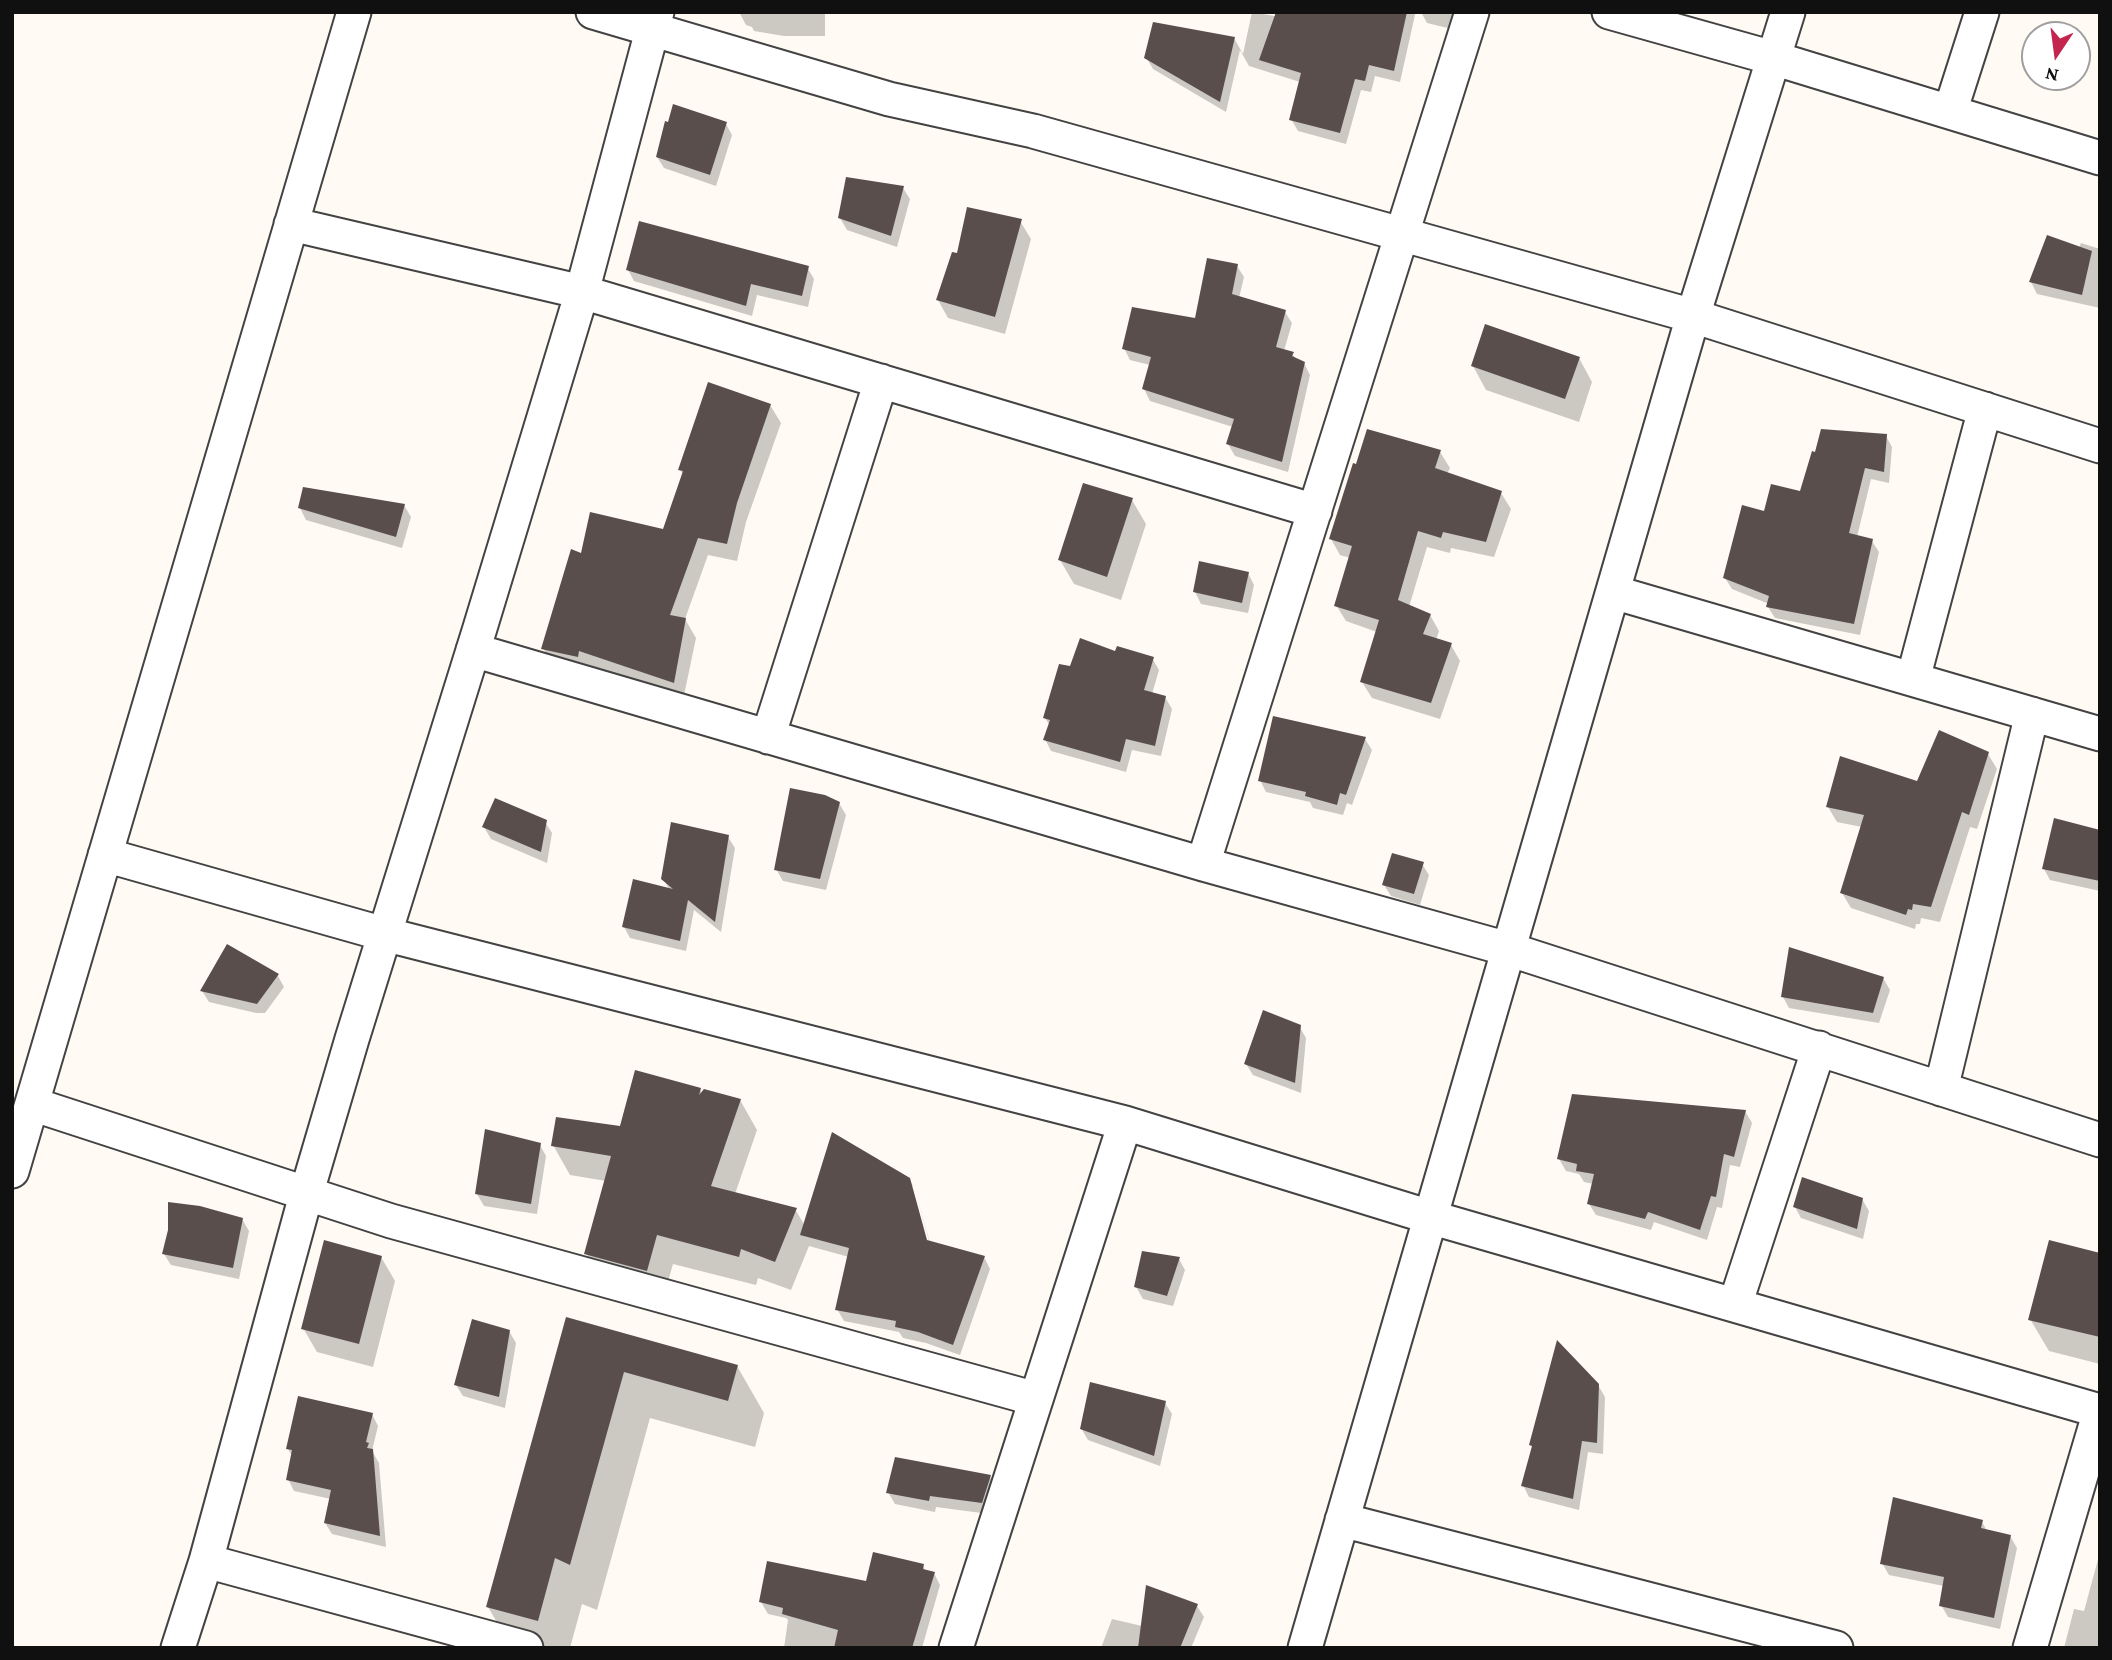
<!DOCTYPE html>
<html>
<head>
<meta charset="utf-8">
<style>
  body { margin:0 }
  #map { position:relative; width:2112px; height:1660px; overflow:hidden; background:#fffaf3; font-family:"Crimson Pro",serif }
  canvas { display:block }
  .frame { position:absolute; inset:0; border:14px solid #101010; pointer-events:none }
  .north { position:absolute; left:2021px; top:21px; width:70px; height:70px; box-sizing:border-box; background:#fff; border:2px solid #9f9f9f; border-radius:50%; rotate:193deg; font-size:19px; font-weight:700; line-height:28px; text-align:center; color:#101010 }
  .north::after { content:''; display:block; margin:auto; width:24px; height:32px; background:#c4254e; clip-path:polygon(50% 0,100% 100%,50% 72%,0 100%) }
</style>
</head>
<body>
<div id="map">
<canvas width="2112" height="1660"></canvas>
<div class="frame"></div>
<div class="north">N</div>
</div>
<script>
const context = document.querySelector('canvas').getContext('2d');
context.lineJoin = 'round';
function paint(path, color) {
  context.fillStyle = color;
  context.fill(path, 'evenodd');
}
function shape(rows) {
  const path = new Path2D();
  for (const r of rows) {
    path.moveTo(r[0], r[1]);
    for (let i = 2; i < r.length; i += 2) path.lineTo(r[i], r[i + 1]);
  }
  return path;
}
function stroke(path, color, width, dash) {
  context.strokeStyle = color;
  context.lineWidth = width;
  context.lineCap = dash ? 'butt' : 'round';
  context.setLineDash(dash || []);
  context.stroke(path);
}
paint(shape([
  [739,12,825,12,825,36,784,36,754,31,752,27,746,25],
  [1252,12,1352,30,1357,12,1414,12,1415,15,1400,82,1375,76,1371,92,1361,90,1346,144,1298,131,1291,119,1300,82,1249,66,1240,50,1226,112,1153,69,1146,57,1234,38,1243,54],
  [1421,12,1460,12,1456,30,1427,23],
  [726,124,732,135,716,186,664,168,657,157],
  [903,188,910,199,897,247,847,230,840,218],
  [1020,221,1031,239,1005,334,948,318,938,300,958,255],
  [2081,243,2100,249,2100,308,2037,294,2031,282,2079,248],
  [1237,266,1244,277,1239,298,1285,312,1292,323,1284,351,1292,353,1296,360,1304,363,1310,375,1288,472,1235,456,1228,444,1233,427,1150,401,1144,389,1150,365,1130,360,1124,348,1196,320],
  [807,267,814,279,808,307,757,295,752,316,634,281,628,270],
  [1579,358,1592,382,1579,422,1486,390,1473,366],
  [770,405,781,423,746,522,737,561,708,555,685,619,696,638,683,700,553,666,543,648,582,555,664,531,684,475,680,470],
  [1886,436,1892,447,1889,483,1871,479,1857,537,1872,541,1879,552,1860,635,1775,618,1768,607,1769,604,1732,589,1725,578,1765,513,1802,493],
  [1440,452,1450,468,1447,474,1501,493,1511,509,1494,557,1451,548,1450,553,1427,547,1409,607,1430,615,1439,631,1436,640,1451,645,1460,661,1440,719,1372,698,1362,682,1377,632,1346,621,1336,605,1350,558,1340,555,1331,539],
  [1132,500,1146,524,1121,600,1074,584,1060,560],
  [404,505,411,517,402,548,306,520,300,508],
  [1248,573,1254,585,1248,613,1201,604,1195,592],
  [1117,653,1152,658,1159,670,1152,694,1165,697,1172,709,1161,756,1132,750,1126,772,1051,751,1045,739,1050,726,1045,718,1072,668],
  [1365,739,1372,750,1352,805,1347,803,1343,815,1313,808,1310,802,1266,792,1260,780],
  [1988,754,1997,769,1977,829,1970,827,1940,922,1921,918,1920,924,1916,924,1915,929,1851,908,1842,893,1862,827,1837,822,1828,807,1918,783],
  [839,803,846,815,826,890,783,881,776,869],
  [545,822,552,833,547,863,491,839,484,827],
  [2100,832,2100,891,2050,880,2044,869],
  [728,837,735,848,721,932,694,910,686,951,630,938,624,927,669,889,663,878],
  [1422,864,1429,875,1420,905,1391,896,1384,885],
  [278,976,284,987,265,1013,256,1013,209,1002,202,991],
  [1883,978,1890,990,1879,1023,1789,1008,1783,997],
  [1299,1026,1306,1038,1301,1093,1253,1075,1246,1064],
  [700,1089,702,1094,740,1100,757,1130,735,1194,795,1209,805,1226,909,1179,913,1186,910,1186,928,1249,931,1248,915,1190,930,1243,984,1257,990,1269,960,1355,926,1343,903,1338,899,1332,844,1321,837,1309,849,1257,809,1246,791,1290,758,1278,756,1285,673,1264,663,1299,603,1283,586,1253,606,1181,570,1175,553,1145,621,1128],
  [1745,1111,1752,1123,1740,1167,1730,1165,1722,1208,1717,1207,1707,1240,1654,1222,1651,1230,1596,1215,1589,1204,1594,1184,1584,1182,1579,1174,1566,1171,1559,1159],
  [540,1145,546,1156,537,1214,484,1206,477,1194],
  [1862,1199,1869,1211,1863,1239,1801,1218,1795,1207],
  [242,1219,249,1231,239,1279,171,1265,164,1254,170,1230],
  [2100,1255,2100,1364,2049,1351,2030,1319],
  [381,1257,395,1281,373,1367,317,1352,303,1328],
  [1179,1259,1185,1270,1173,1306,1143,1299,1136,1287],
  [567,1319,737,1366,764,1413,755,1447,650,1418,597,1610,582,1604,570,1648,512,1648,488,1607],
  [509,1331,516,1343,505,1408,463,1396,456,1385],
  [1598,1385,1605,1397,1603,1454,1588,1452,1579,1510,1529,1497,1523,1485,1533,1448,1531,1445],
  [1165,1403,1172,1414,1160,1466,1088,1440,1081,1428],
  [372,1414,378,1426,372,1451,379,1463,386,1547,332,1534,325,1523,331,1499,294,1491,288,1479,292,1456,288,1449],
  [990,1477,997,1488,989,1514,936,1507,935,1512,895,1504,888,1492],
  [1982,1522,1987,1531,2010,1536,2017,1548,2000,1629,1948,1617,1941,1605,1944,1586,1889,1575,1882,1563],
  [2100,1552,2100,1648,2064,1648,2074,1609,2084,1611],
  [923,1566,926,1572,934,1573,940,1585,922,1648,784,1648,788,1620,786,1618,768,1614,761,1602,867,1583],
  [1197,1606,1204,1617,1191,1648,1101,1648,1112,1619,1142,1626]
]), '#0003');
paint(shape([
  [1276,12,1407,12,1394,71,1369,65,1365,81,1355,79,1340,133,1289,120,1301,73,1259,60],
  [1153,22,1235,37,1220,102,1144,58],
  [673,104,727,122,710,175,656,157,665,121,668,122],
  [846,177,904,186,891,236,838,218],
  [967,207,1022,219,995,317,936,300,952,252,957,253],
  [639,221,809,266,802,296,751,284,746,306,626,270],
  [2047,235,2092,251,2082,295,2029,282],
  [1207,258,1238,264,1232,294,1286,310,1276,347,1294,352,1292,356,1305,362,1282,462,1226,444,1234,419,1142,389,1151,357,1122,349,1132,307,1195,318],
  [1485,324,1580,357,1565,399,1471,366],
  [708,382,771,404,737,503,727,544,698,538,670,615,686,618,674,683,579,651,578,657,541,649,571,549,581,553,590,512,663,529,683,471,678,470],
  [1367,429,1441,450,1435,468,1502,491,1486,542,1443,532,1441,538,1418,531,1398,600,1431,614,1423,634,1452,643,1431,703,1360,682,1379,620,1334,606,1352,546,1329,539,1353,463,1356,464],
  [1821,429,1887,434,1884,472,1865,468,1849,533,1873,539,1854,624,1766,607,1769,596,1723,578,1742,505,1764,511,1771,484,1800,491,1812,451,1815,452],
  [1083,483,1133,498,1107,577,1058,560],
  [303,487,405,504,396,537,298,508],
  [1199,561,1249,572,1242,603,1193,592],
  [1080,638,1115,651,1117,646,1154,657,1144,690,1166,696,1155,746,1126,739,1120,762,1043,740,1050,720,1043,718,1059,664,1070,666],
  [1273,716,1366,737,1346,795,1340,793,1337,805,1305,796,1306,792,1258,781],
  [1939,730,1989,752,1969,815,1962,812,1931,907,1913,904,1912,910,1908,909,1906,915,1840,893,1864,815,1826,807,1840,756,1917,781],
  [790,788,825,795,840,802,820,879,774,870],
  [495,798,547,820,541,852,482,827],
  [2054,818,2100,830,2100,881,2042,869],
  [671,822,729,835,715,922,688,900,680,941,622,927,633,879,673,889,661,879],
  [1392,853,1424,862,1414,894,1382,885],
  [227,944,279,974,257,1004,200,991],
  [1789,947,1884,977,1873,1013,1781,997],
  [1263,1010,1301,1025,1295,1083,1244,1064],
  [635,1070,701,1088,699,1095,704,1089,741,1099,711,1186,797,1208,775,1262,741,1249,739,1257,657,1235,647,1271,584,1254,611,1156,551,1146,556,1117,620,1126],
  [1572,1094,1746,1110,1734,1157,1724,1154,1716,1197,1711,1196,1700,1230,1648,1212,1645,1219,1587,1204,1594,1174,1576,1171,1577,1164,1557,1159],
  [485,1129,541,1143,531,1204,475,1194],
  [832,1132,910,1178,927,1240,985,1256,953,1345,918,1332,895,1327,896,1321,835,1310,849,1248,800,1235],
  [1802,1177,1863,1198,1857,1229,1793,1207],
  [168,1202,200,1206,243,1218,233,1268,162,1254,168,1230],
  [324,1240,382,1256,359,1344,301,1329],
  [2049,1240,2100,1253,2100,1337,2028,1320],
  [1142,1251,1180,1257,1167,1296,1134,1287],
  [566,1317,738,1365,728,1401,624,1372,570,1565,555,1558,538,1621,486,1607],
  [472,1319,510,1330,499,1397,454,1385],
  [1557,1340,1599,1384,1597,1443,1582,1441,1573,1499,1521,1486,1532,1446,1529,1445],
  [1090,1382,1166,1401,1154,1456,1080,1429],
  [298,1396,373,1413,366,1442,369,1443,367,1448,373,1449,380,1536,324,1523,331,1490,286,1480,292,1450,286,1449],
  [895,1457,991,1475,982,1503,930,1496,929,1501,886,1493],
  [1893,1497,1983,1520,1981,1528,2011,1535,1994,1618,1939,1606,1944,1577,1880,1564],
  [873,1552,924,1564,923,1569,935,1572,912,1648,834,1648,838,1630,782,1614,783,1608,759,1602,767,1561,866,1581],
  [1146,1585,1198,1604,1180,1648,1138,1648]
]), '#594e4c');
const minor = shape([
  [593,12,889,99,1033,131,1693,316,2100,446],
  [1609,12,1773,58,2100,158],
  [1950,112,1982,12],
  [291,224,582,292,1315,511],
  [1613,592,2100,734],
  [473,650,1203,864,1508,949,2100,1140],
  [1913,679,1985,409],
  [768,737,881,381],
  [105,855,384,934,1125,1123,1430,1217,2100,1411,2030,1648],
  [1203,864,1472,12],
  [1941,1089,2032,714],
  [32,1104,391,1221,1036,1399],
  [12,1171,354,12],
  [1735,1305,1819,1048],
  [1342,1520,1836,1648],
  [206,1561,526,1648],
  [178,1648,206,1561,306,1195,352,1039,480,628,582,292,657,12],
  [956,1648,1125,1123],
  [1305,1648,1693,316,1788,12]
]);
stroke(minor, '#434343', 37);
stroke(minor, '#fff', 33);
</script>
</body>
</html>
